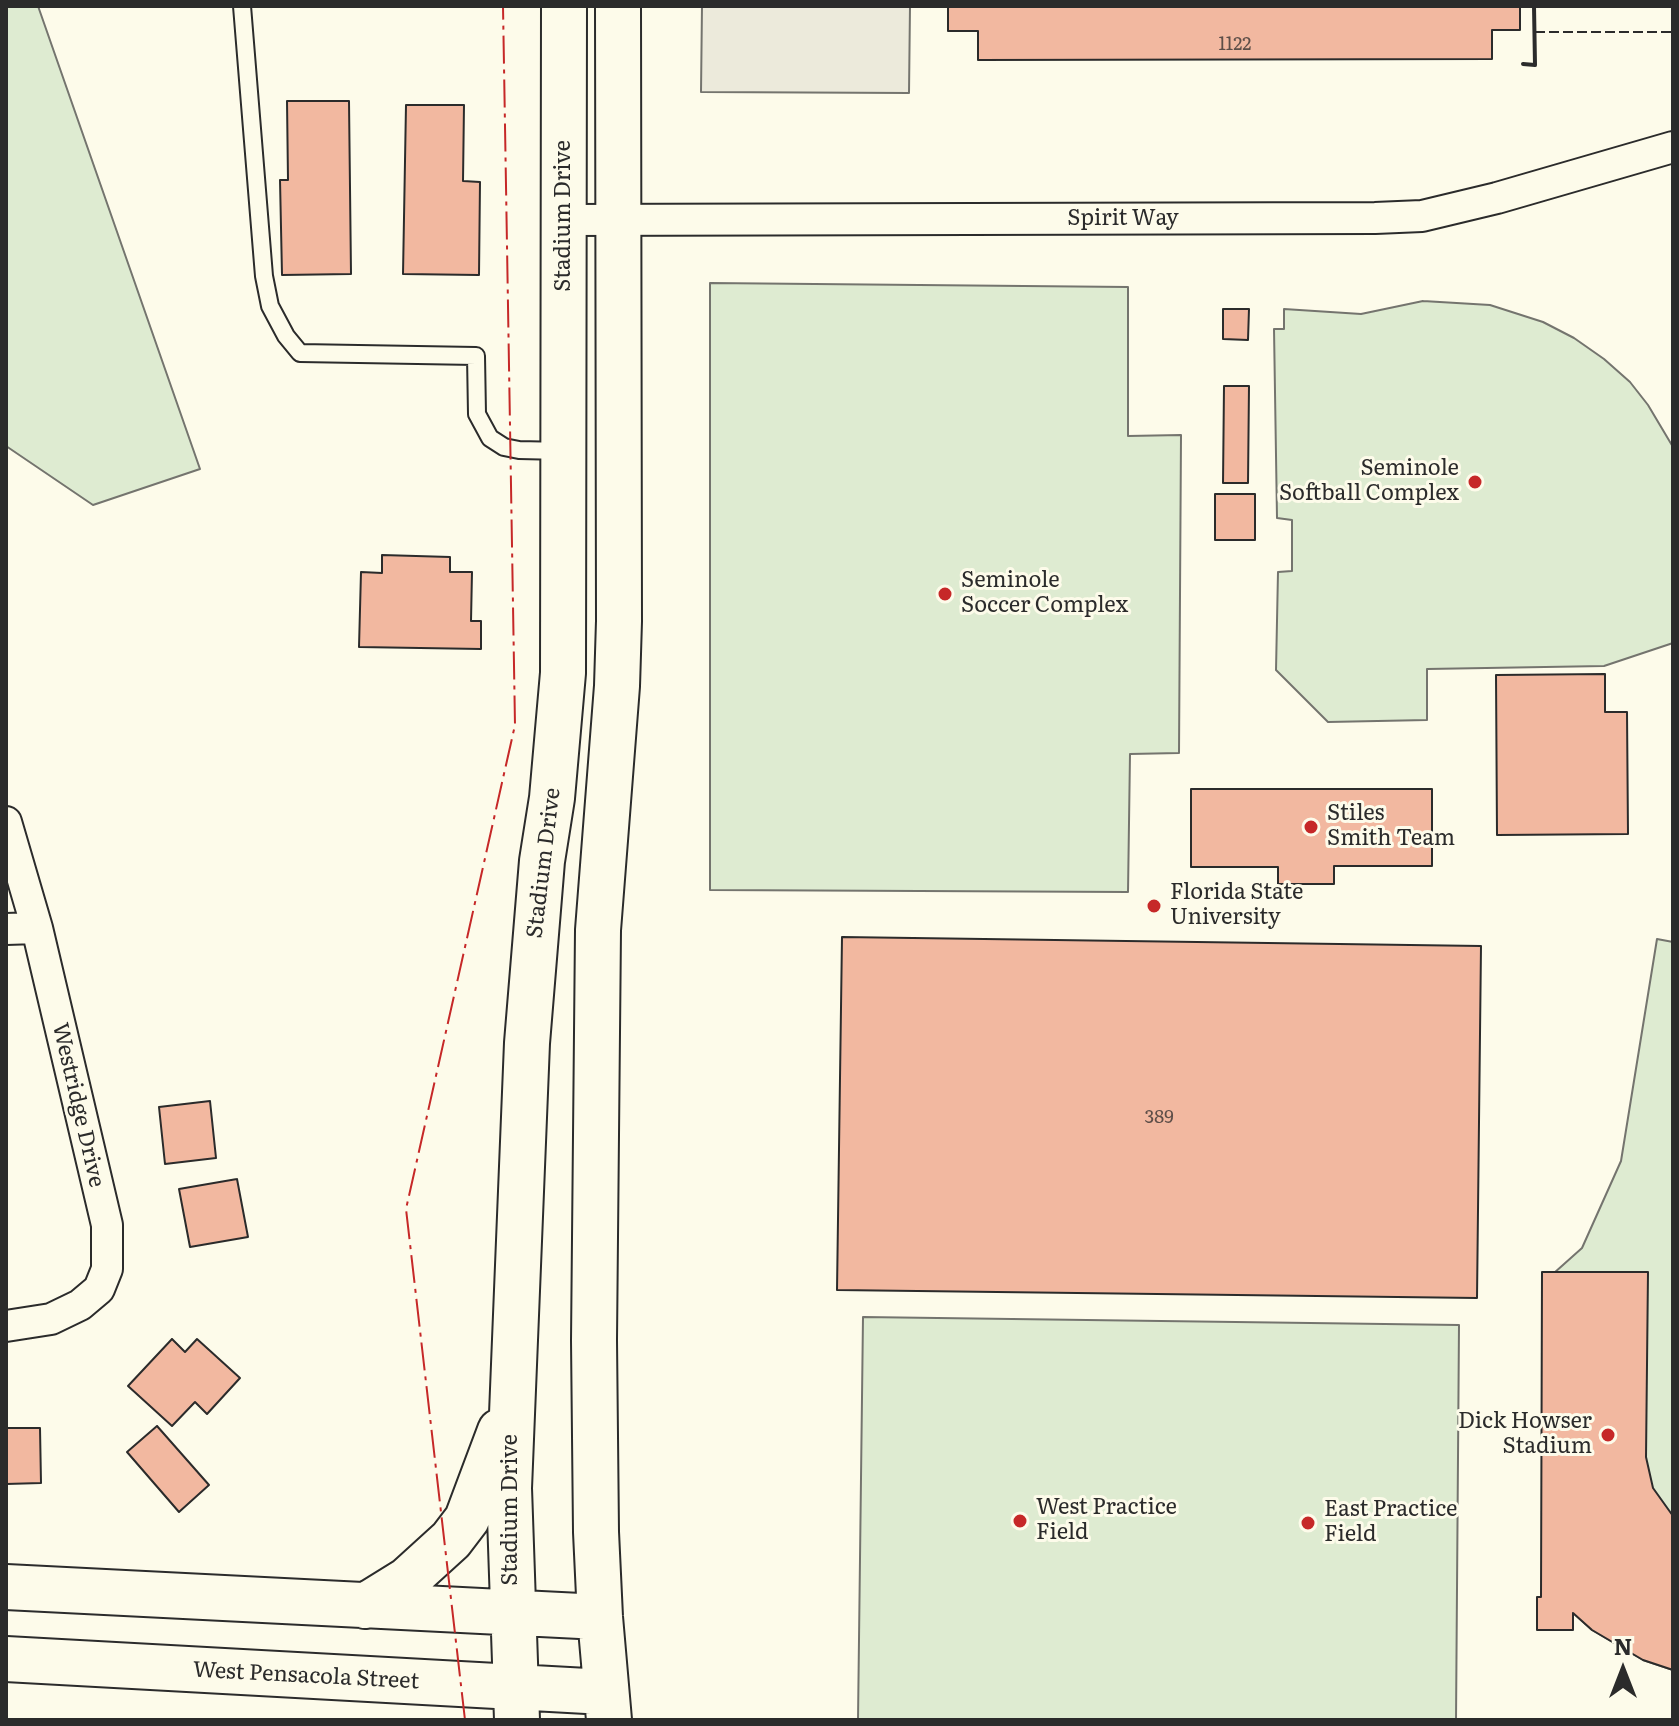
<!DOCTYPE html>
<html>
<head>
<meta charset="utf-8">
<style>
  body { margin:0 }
  #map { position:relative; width:1679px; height:1726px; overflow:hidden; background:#fdfbea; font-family:Literata,serif }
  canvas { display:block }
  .frame { position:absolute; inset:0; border:8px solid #2b2b2b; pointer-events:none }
  .north { position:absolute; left:1583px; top:1630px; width:80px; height:80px; -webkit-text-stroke:6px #fdfbea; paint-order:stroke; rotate:0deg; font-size:22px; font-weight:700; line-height:32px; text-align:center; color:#2b2b2b }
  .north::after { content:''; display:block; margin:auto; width:28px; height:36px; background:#2b2b2b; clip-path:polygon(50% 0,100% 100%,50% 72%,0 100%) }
</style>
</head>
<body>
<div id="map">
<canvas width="1679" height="1726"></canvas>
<div class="frame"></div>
<div class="north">N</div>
</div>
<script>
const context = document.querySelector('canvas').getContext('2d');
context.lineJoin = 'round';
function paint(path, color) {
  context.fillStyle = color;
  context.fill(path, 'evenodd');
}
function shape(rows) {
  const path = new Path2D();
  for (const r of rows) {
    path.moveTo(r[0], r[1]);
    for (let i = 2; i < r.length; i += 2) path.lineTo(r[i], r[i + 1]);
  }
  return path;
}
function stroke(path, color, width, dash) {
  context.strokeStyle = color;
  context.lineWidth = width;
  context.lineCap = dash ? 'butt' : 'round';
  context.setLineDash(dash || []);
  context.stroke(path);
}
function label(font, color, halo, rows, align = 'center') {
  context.font = font + ' Literata,serif';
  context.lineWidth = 6;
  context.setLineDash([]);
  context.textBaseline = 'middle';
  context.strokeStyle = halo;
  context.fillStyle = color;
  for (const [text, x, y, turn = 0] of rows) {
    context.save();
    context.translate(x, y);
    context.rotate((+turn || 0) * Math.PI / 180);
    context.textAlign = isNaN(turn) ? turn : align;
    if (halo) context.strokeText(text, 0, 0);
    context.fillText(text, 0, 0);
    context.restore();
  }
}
const green = shape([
  [6,6,38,6,200,469,93,505,6,446,6,6],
  [710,283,1128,287,1128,436,1181,435,1179,753,1130,754,1128,892,710,890,710,283],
  [1423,301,1490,305,1543,322,1574,338,1604,359,1630,382,1648,405,1673,447,1673,643,1604,666,1427,669,1427,720,1328,722,1276,670,1278,572,1292,571,1292,520,1277,518,1274,329,1284,329,1284,309,1361,314,1423,301],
  [1657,939,1673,942,1673,1670,1643,1660,1592,1630,1570,1610,1554,1273,1582,1248,1621,1161,1657,939],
  [863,1317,1459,1325,1456,1720,858,1720,863,1317]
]);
paint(green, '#deebd1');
stroke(green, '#74746e', 2);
const parking = shape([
  [702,6,910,6,909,93,701,92,702,6]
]);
paint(parking, '#eceadb');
stroke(parking, '#74746e', 2);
const building = shape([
  [948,6,1520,6,1520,30,1492,30,1492,59,978,60,978,31,948,31,948,6],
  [287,101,349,101,351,274,282,275,280,180,288,180,287,101],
  [406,105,464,105,463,181,480,182,479,275,403,274,406,105],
  [1223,309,1249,309,1248,340,1223,339,1223,309],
  [1224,386,1249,386,1248,483,1223,483,1224,386],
  [1215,494,1255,494,1255,540,1215,540,1215,494],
  [382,555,450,557,450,572,472,572,471,621,481,621,481,649,359,647,361,572,382,573,382,555],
  [1605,674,1605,712,1627,712,1628,834,1497,835,1496,675,1605,674],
  [1191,789,1432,789,1432,866,1334,866,1334,884,1278,884,1278,867,1191,867,1191,789],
  [842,937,1481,946,1477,1298,837,1290,842,937],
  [210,1101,216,1158,165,1164,159,1107,210,1101],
  [237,1179,248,1237,190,1247,179,1189,237,1179],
  [1542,1272,1648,1272,1646,1457,1653,1488,1673,1516,1673,1670,1643,1660,1592,1630,1573,1613,1573,1630,1537,1630,1537,1597,1541,1597,1542,1272],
  [172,1339,185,1352,197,1339,240,1378,207,1414,195,1402,172,1426,128,1386,172,1339],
  [157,1426,209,1485,179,1512,127,1452,157,1426],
  [6,1428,40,1428,41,1483,6,1484,6,1428]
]);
paint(building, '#f2b8a0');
stroke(building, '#2b2b2b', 2);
const service = shape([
  [242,6,264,276,270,306,286,336,300,353,476,356,477,414,490,438,504,447,519,450,563,451]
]);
const minor = shape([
  [564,220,1375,218,1422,216,1497,198,1673,147],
  [6,822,37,928,107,1225,107,1269,99,1289,80,1305,51,1319,6,1326],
  [6,929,37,928]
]);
const secondary = shape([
  [6,1587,600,1617],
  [365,1606,407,1580,451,1540,467,1519,500,1431],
  [6,1659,605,1692],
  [517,1720,509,1488,527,1043,542,861,552,798,563,673,564,6],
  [609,1720,600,1617,596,1532,594,1340,598,930,617,686,619,621,618,6]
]);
stroke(service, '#2b2b2b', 20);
stroke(minor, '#2b2b2b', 34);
stroke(secondary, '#2b2b2b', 48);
stroke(service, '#fdfbea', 16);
stroke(minor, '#fdfbea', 30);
stroke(secondary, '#fdfbea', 44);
stroke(shape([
  [1535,32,1673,32]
]), '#2b2b2b', 2, [10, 4]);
stroke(shape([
  [1523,64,1535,65,1534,6]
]), '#2b2b2b', 4);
stroke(shape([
  [465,1720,406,1209,515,725,503,6]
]), '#c62828', 2, [28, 6, 4, 6]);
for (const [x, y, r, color] of [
  [1475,482,8,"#c62828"],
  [945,594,8,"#c62828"],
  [1311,827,8,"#c62828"],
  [1154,906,8,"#c62828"],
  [1608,1435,8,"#c62828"],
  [1020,1521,8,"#c62828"],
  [1308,1523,8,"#c62828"]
]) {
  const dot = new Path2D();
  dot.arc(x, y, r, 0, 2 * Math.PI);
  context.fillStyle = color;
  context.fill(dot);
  stroke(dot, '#fdfbea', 3);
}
label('18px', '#5d4e48', null, [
  ["1122",1235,45],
  ["389",1159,1118]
]);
label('22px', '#2b2b2b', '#fdfbea', [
  ["Stadium Drive",564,216,-90],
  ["Spirit Way",1123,219],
  ["Stadium Drive",544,863,-83],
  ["Westridge Drive",78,1105,77],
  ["Stadium Drive",511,1510,-90],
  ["West Pensacola Street",306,1676,3]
]);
label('22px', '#2b2b2b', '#fdfbea', [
  ["Seminole",1459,469,"right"],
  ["Softball Complex",1459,494,"right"],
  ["Seminole",961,581],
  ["Soccer Complex",961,606],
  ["Stiles",1327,814],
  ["Smith Team",1327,839],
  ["Florida State",1170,893],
  ["University",1170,918],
  ["Dick Howser",1592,1422,"right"],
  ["Stadium",1592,1447,"right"],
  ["West Practice",1036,1508],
  ["Field",1036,1533],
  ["East Practice",1324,1510],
  ["Field",1324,1535]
], 'left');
</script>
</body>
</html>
